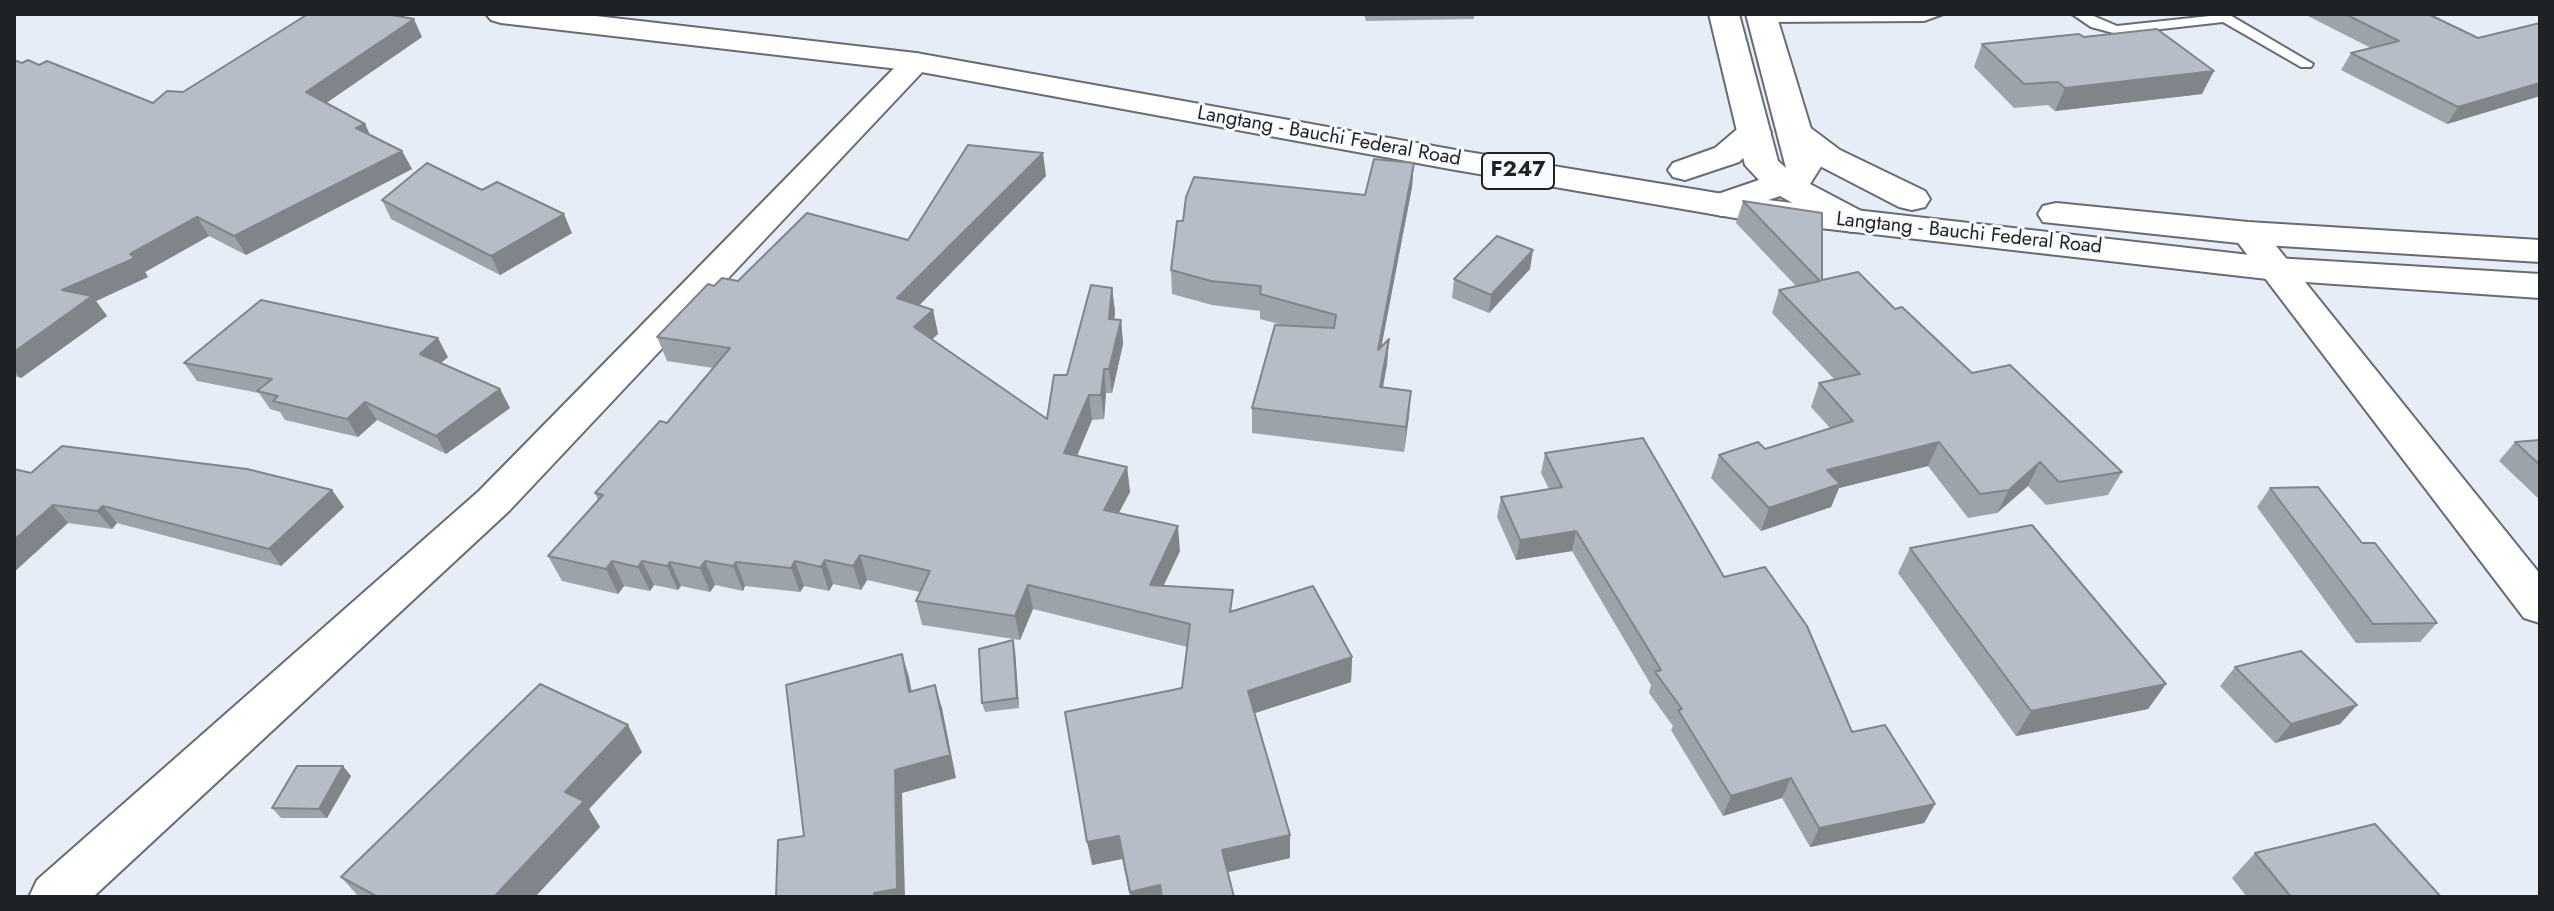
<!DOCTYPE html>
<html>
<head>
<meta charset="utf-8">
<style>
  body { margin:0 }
  #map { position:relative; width:2554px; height:911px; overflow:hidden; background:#e7edf6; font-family:Jost,sans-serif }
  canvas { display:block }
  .frame { position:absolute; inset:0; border:16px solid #1f2225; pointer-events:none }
</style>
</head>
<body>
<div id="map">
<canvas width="2554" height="911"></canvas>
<div class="frame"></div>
</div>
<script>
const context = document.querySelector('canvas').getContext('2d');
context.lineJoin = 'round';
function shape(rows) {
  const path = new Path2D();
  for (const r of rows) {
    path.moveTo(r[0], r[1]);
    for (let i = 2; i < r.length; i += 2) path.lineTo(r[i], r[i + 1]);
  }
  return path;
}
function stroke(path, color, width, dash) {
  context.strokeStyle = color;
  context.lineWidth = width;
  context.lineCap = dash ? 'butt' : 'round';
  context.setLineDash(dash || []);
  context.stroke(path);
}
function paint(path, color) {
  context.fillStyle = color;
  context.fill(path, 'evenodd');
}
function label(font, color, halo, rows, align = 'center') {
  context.font = font + ' Jost,sans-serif';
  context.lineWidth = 6;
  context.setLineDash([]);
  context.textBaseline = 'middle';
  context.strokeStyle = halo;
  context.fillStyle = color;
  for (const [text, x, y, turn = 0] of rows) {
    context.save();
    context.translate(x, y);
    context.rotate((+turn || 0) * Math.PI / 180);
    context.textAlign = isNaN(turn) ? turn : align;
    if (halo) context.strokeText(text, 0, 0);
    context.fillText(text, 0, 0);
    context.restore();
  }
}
const service = shape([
  [1943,14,1924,21,1762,22,1755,18,1762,14,1943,14],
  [2072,14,2089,14,2117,26,2228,14,2313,64,2311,67,2301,67,2223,22,2117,34,2091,27,2072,14]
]);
const minor = shape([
  [916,53,926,56,930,62,926,68,509,511,93,897,29,897,37,880,479,491,906,56,916,53],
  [2248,223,2260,226,2540,574,2540,623,2524,618,2236,240,2231,233,2236,226,2248,223]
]);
const tertiary = shape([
  [1709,14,1739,14,1778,161,1786,168,1746,14,1776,14,1822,165,1810,184,1865,213,1870,221,1865,229,1852,232,1839,229,1780,196,1722,216,1709,213,1704,205,1709,197,1759,180,1745,165,1709,14]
]);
const primary = shape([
  [486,14,579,14,916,53,1450,149,1741,197,2276,258,2540,274,2540,298,2276,280,1741,219,1450,169,916,71,501,23,491,20,486,14],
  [1754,122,1766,125,1771,132,1739,162,1685,180,1673,177,1668,170,1673,163,1715,148,1742,125,1754,122],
  [1796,123,1808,126,1840,150,1925,191,1930,199,1925,207,1912,210,1899,207,1816,164,1779,133,1784,126,1796,123],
  [2056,203,2248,222,2540,240,2540,262,2248,244,2043,222,2038,214,2043,206,2056,203]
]);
stroke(service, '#666c74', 4);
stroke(minor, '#666c74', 4);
stroke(tertiary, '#666c74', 4);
stroke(primary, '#666c74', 4);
paint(service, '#fff');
paint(minor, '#fff');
paint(tertiary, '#fff');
paint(primary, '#fff');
paint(shape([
  [1364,14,1474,14,1474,19,1366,21],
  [2304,14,2428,14,2478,38,2540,23,2540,96,2447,124,2341,70,2351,53,2371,48],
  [422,37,326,103,370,135,402,151,412,169,246,255,209,236,145,272,148,277,96,301,107,316,21,378,14,376,14,60,153,103,183,92],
  [2084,37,2202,94,2055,111,2048,105,2014,108,1974,67,1982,44],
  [1414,163,1412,187,1381,347,1389,339,1387,364,1383,388,1409,416,1404,452,1252,433,1252,408,1286,326,1260,319,1260,311,1212,305,1172,294,1171,270,1183,221,1365,195],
  [1046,176,919,305,933,310,938,334,932,339,1047,419,1067,375,1112,288,1115,312,1114,320,1121,320,1123,344,1112,393,1106,393,1104,419,1092,420,1076,456,1127,467,1130,492,1119,513,1180,551,1163,586,1233,611,1352,657,1351,682,1255,713,1290,835,1290,858,1228,872,1234,897,1130,897,1122,859,1092,865,1182,688,1187,647,1033,609,1020,640,922,625,916,601,920,592,867,580,861,590,833,584,829,591,804,586,800,592,745,586,743,591,715,585,710,592,681,586,678,590,654,585,650,591,624,586,618,594,562,581,548,556,598,500,595,493,667,423,713,368,667,361,657,337,714,286,738,281,908,240],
  [382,200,572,233,500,275,391,219],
  [1743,201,1822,280,1895,309,1972,373,2122,472,2108,495,2046,505,2028,486,1997,513,1968,518,1928,466,1839,488,1831,507,1761,531,1711,478,1719,455,1765,449,1830,428,1811,407,1819,383,1835,380,1772,313,1779,290,1796,286,1736,223],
  [1530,269,1489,313,1452,298,1454,279],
  [448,357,440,363,500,389,510,408,446,454,377,420,358,437,285,420,280,412,270,409,259,393,197,381,184,363],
  [2540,440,2540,500,2499,461,2515,442],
  [1545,453,1724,577,1852,732,1935,804,1924,823,1810,847,1782,798,1723,816,1671,730,1673,726,1649,693,1651,685,1572,551,1516,560,1497,517,1501,497,1549,489,1541,473],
  [31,473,332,490,344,507,281,566,117,523,112,529,68,523,14,572],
  [2270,488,2362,543,2437,623,2420,642,2356,643,2257,507],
  [1910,548,2166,684,2148,709,2016,736,1898,573],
  [1015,650,1019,708,985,712,982,703],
  [2235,667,2357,705,2340,724,2275,743,2220,686],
  [642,752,589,809,600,827,535,897,359,897,341,877],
  [343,766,351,776,327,818,281,818,272,808],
  [2255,853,2441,897,2247,897,2232,878]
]), '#9da3aa');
paint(shape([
  [414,19,422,37,316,110,306,92],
  [2214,71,2202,94,2055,111,2065,88],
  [2540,74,2540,96,2447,124,2458,107],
  [365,124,374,143,356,128],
  [402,151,412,169,246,255,234,236],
  [1043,153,1046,176,903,322,897,298],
  [1414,163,1412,187,1376,375,1378,350],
  [564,214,572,233,500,275,491,256],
  [197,217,209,236,145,272,148,277,96,301,107,316,21,378,14,370,14,352,62,290],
  [1533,250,1530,269,1489,313,1491,295],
  [1112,288,1115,312,1112,343,1109,319],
  [933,310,938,334,919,351,914,327],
  [1121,320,1123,344,1112,393,1109,369],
  [438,338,448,357,430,373,420,354],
  [1389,339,1387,364,1378,412,1380,387],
  [1104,369,1106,393,1104,419,1101,395],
  [500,389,510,408,446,454,436,436],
  [1411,391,1409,416,1404,452,1406,427],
  [1089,395,1092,420,1068,478,1064,453],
  [365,402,377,420,358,437,347,419],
  [1939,442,1928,466,1839,488,1831,507,1761,531,1769,508,1827,470],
  [2040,462,2028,486,1997,513,2009,490],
  [1127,467,1130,492,1107,534,1104,510],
  [332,490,344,507,281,566,269,549],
  [53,505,68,523,14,572,14,540],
  [103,506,117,523,112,529,97,511],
  [1178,526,1180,551,1152,610,1150,585],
  [1576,531,1572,551,1516,560,1520,540],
  [860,555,867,580,861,590,853,566],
  [825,560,833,584,829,591,821,567],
  [612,561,624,586,618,594,606,569],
  [642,561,654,585,650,591,638,567],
  [705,561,715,585,710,592,700,568],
  [795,561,804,586,800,592,791,568],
  [670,562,681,586,678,590,667,566],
  [736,562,745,586,743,591,733,566],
  [1028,585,1033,609,1020,640,1015,616],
  [1013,640,1015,650,1019,708,1017,698],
  [902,654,909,677,916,715,909,692],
  [1352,657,1351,682,1249,715,1248,691],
  [2166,684,2148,709,2016,736,2031,711],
  [935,685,942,708,956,778,902,793,905,897,874,897,895,770],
  [2357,705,2340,724,2275,743,2291,724],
  [628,725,642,752,589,809,600,827,535,897,494,897,565,792],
  [343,766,351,776,327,818,319,809],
  [1791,778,1782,798,1723,816,1731,796],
  [1935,804,1924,823,1810,847,1819,828],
  [1290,835,1290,858,1224,873,1222,850],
  [1119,836,1122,859,1092,865,1087,842],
  [1160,885,1161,897,1131,897,1130,892]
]), '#80848b');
const building = shape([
  [308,14,387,14,414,19,306,92,365,124,356,128,402,151,234,236,197,217,130,254,135,258,62,290,92,296,14,352,14,60,22,63,28,60,39,65,47,61,153,103,167,91,183,92,308,14],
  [2345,14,2428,14,2478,38,2540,23,2540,83,2458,107,2351,53,2399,41,2345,14],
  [2157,29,2214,71,2065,88,2058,82,2024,84,1982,44,2079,34,2084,37,2157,29],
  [968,145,1043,153,897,298,933,310,914,327,1047,419,1054,375,1067,375,1091,285,1112,288,1109,319,1121,320,1109,369,1104,369,1101,395,1089,395,1064,453,1127,467,1104,510,1178,526,1150,585,1233,590,1230,612,1313,586,1352,657,1248,691,1290,835,1222,850,1234,897,1162,897,1160,885,1130,892,1119,836,1087,842,1065,712,1182,688,1190,624,1028,585,1015,616,916,601,930,571,860,555,853,566,825,560,821,567,795,561,791,568,736,562,733,566,705,561,700,568,670,562,667,566,642,561,638,567,612,561,606,569,548,556,603,495,595,493,660,421,667,423,730,348,657,337,708,284,714,286,722,278,738,281,807,213,908,240,968,145],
  [1374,159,1414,163,1378,350,1389,339,1380,387,1411,391,1406,427,1252,408,1275,325,1334,328,1336,315,1260,294,1261,286,1211,281,1171,270,1177,221,1183,221,1186,197,1194,177,1365,195,1374,159],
  [427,163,482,190,497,182,564,214,491,256,382,200,427,163],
  [1743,201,1822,213,1822,280,1858,272,1895,309,1902,307,1972,373,2010,365,2122,472,2059,482,2040,462,2009,490,1980,494,1939,442,1827,470,1840,484,1769,508,1719,455,1758,442,1765,449,1853,421,1819,383,1860,374,1779,290,1820,281,1743,201],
  [1497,236,1533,250,1491,295,1454,279,1497,236],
  [261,300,438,338,420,354,500,389,436,436,365,402,347,419,273,401,278,396,257,391,272,379,184,363,261,300],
  [1643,438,1724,577,1765,567,1807,626,1852,732,1885,725,1935,804,1819,828,1791,778,1731,796,1678,710,1682,709,1655,672,1661,670,1576,531,1520,540,1501,497,1562,487,1545,453,1643,438],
  [2540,440,2540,465,2515,442,2540,440],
  [62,446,247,469,332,490,269,549,103,506,97,511,53,505,14,540,14,469,31,473,62,446],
  [2318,487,2362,543,2375,543,2437,623,2373,624,2270,488,2318,487],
  [2032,525,2166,684,2031,711,1910,548,2032,525],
  [1013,640,1017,698,982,703,979,649,1013,640],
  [2301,651,2357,705,2291,724,2235,667,2301,651],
  [902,654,909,692,935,685,950,755,895,770,897,889,874,893,874,897,776,897,778,840,804,836,786,685,902,654],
  [540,684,628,725,565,792,584,801,494,897,378,897,341,877,540,684],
  [297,766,343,766,319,809,272,808,297,766],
  [2375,824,2441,897,2291,897,2255,853,2375,824]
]);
paint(building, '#b7bdc6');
stroke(building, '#80848b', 2);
label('20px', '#1f2225', '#f7fafe', [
  ["Langtang - Bauchi Federal Road",1329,137,10],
  ["Langtang - Bauchi Federal Road",1969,234,6]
]);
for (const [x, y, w] of [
  [1518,171,72]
]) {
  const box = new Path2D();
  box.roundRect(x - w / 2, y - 18, w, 36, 6);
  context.fillStyle = '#f7fafe';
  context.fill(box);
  stroke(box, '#1f2225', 2);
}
label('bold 22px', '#1f2225', null, [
  ["F247",1518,171]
]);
</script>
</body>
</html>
